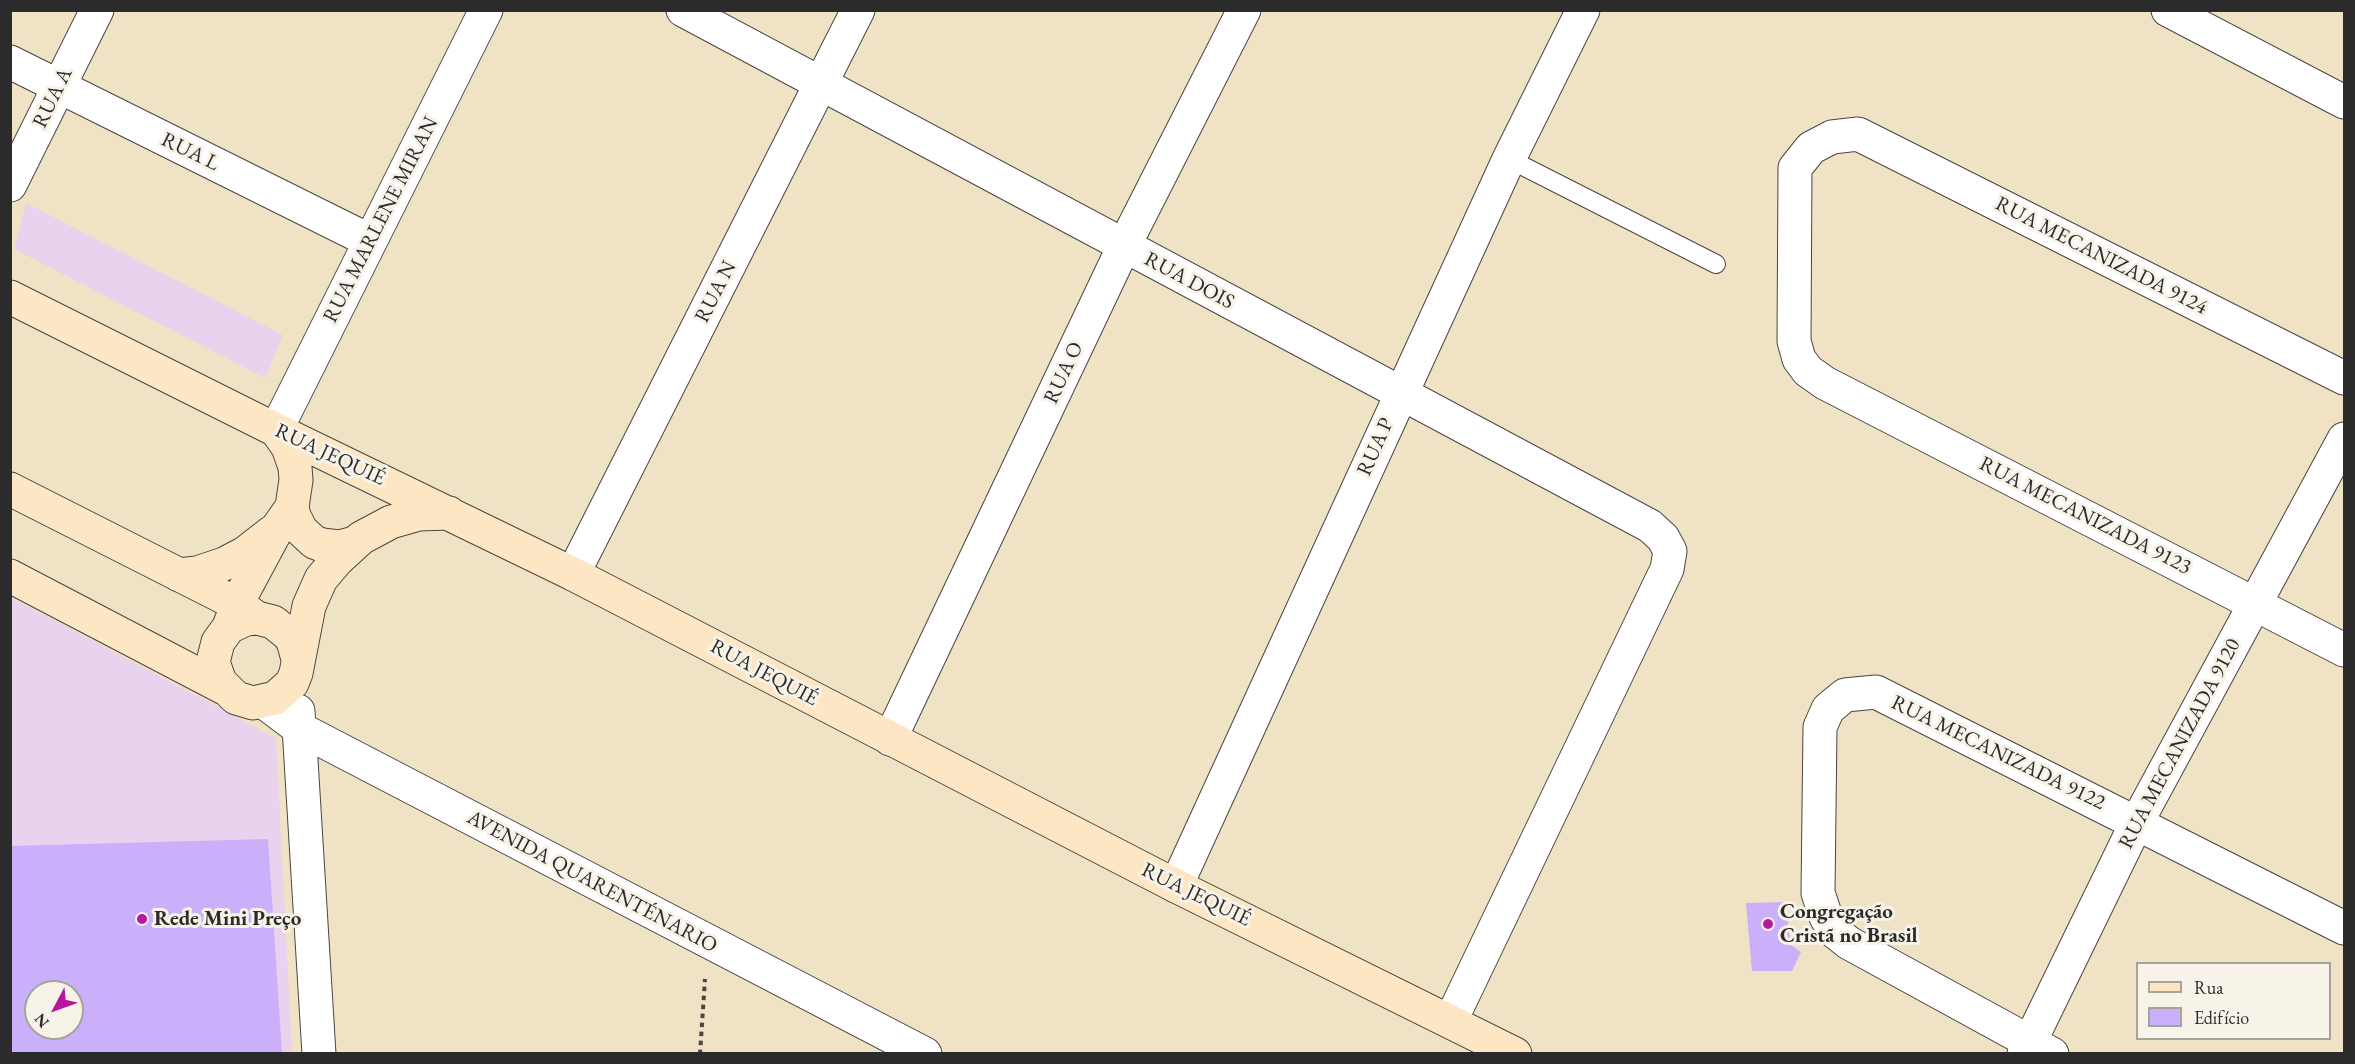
<!DOCTYPE html>
<html>
<head>
<meta charset="utf-8">
<style>
  body { margin:0 }
  #map { position:relative; width:2355px; height:1064px; overflow:hidden; background:#f0e2c5; font-family:"EB Garamond",serif }
  canvas { display:block }
  .frame { position:absolute; inset:0; border:12px solid #2b2b2b; pointer-events:none }
  .legend { position:absolute; left:2136px; top:962px; width:195px; height:78px; box-sizing:border-box; background:#f7f3e8; border:2px solid #a5a39c; margin:0; padding:8px 10px; list-style:none; font-size:18px; color:#2b2b2b }
  .legend li { display:flex; align-items:center; gap:12px; height:30px }
  .legend b { width:30px; border:2px solid #a5a39c }
  .north { position:absolute; left:24px; top:980px; width:60px; height:60px; box-sizing:border-box; background:#f7f3e8; border:2px solid #a5a39c; border-radius:50%; rotate:229deg; font-size:16px; font-weight:700; line-height:24px; text-align:center; color:#2b2b2b }
  .north::after { content:''; display:block; margin:auto; width:21px; height:27px; background:#b5179e; clip-path:polygon(50% 0,100% 100%,50% 72%,0 100%) }
</style>
</head>
<body>
<div id="map">
<canvas width="2355" height="1064"></canvas>
<div class="frame"></div>
<ul class="legend">
<li><b style="height:8px;background:#fce6c4"></b>Rua</li>
<li><b style="height:16px;background:#caaffa"></b>Edifício</li>
</ul>
<div class="north">N</div>
</div>
<script>
const context = document.querySelector('canvas').getContext('2d');
context.lineJoin = 'round';
function paint(path, color) {
  context.fillStyle = color;
  context.fill(path, 'evenodd');
}
function shape(rows) {
  const path = new Path2D();
  for (const r of rows) {
    path.moveTo(r[0], r[1]);
    for (let i = 2; i < r.length; i += 2) path.lineTo(r[i], r[i + 1]);
  }
  return path;
}
function stroke(path, color, width, dash) {
  context.strokeStyle = color;
  context.lineWidth = width;
  context.lineCap = dash ? 'butt' : 'round';
  context.setLineDash(dash || []);
  context.stroke(path);
}
function label(font, color, halo, rows, align = 'center') {
  context.font = font + ' "EB Garamond",serif';
  context.lineWidth = 6;
  context.setLineDash([]);
  context.textBaseline = 'middle';
  context.strokeStyle = halo;
  context.fillStyle = color;
  for (const [text, x, y, turn = 0] of rows) {
    context.save();
    context.translate(x, y);
    context.rotate((+turn || 0) * Math.PI / 180);
    context.textAlign = isNaN(turn) ? turn : align;
    if (halo) context.strokeText(text, 0, 0);
    context.fillText(text, 0, 0);
    context.restore();
  }
}
paint(shape([
  [26,203,283,335,265,378,14,249],
  [10,597,276,738,292,1053,11,1053],
  [36,992,72,992,72,1028,36,1028]
]), '#e9d2ed');
paint(shape([
  [268,839,282,1054,10,1054,10,846],
  [36,992,72,992,72,1028,36,1028],
  [1785,902,1791,945,1801,952,1792,971,1752,971,1746,903]
]), '#caaffa');
const lane = shape([
  [1509,159,1716,264]
]);
const street = shape([
  [683,10,1650,526,1663,538,1670,551,1667,569,1451,1020],
  [2168,10,2344,102],
  [10,62,370,241],
  [10,185,97,10],
  [2344,378,1858,134,1832,137,1811,148,1795,168,1794,341,1799,359,1808,371,1825,383,2344,650],
  [276,430,486,10],
  [573,574,858,10],
  [264,702,300,729,925,1054],
  [298,711,319,1054],
  [890,739,1124,246,1244,10],
  [1176,886,1509,159,1583,10],
  [2024,1054,2137,822,2344,439],
  [2052,1054,1849,943,1835,932,1826,917,1818,893,1820,727,1828,709,1845,695,1876,692,2344,928]
]);
const secondary = shape([
  [10,297,276,430,573,574,1176,886,1515,1054],
  [276,430,288,447,295,467,296,480,292,507,294,516,301,530,314,542,322,545,339,547,355,543],
  [10,489,237,604,257,618],
  [179,575,197,573,224,564,245,553,272,532],
  [10,576,224,688],
  [230,624,241,596,278,527,292,507],
  [298,659,293,641,288,634,273,622,257,618,246,619,229,627,218,642,213,662,220,682,236,698,253,703,275,698,292,683,296,673,309,606,321,579,337,560,361,538,391,522,419,514,449,513]
]);
stroke(lane, '#494642', 20);
stroke(street, '#494642', 35);
stroke(secondary, '#494642', 35);
stroke(shape([
  [700,1054,705,979]
]), '#494642', 4, [4.5, 4.5]);
stroke(lane, '#fff', 18);
stroke(street, '#fff', 33);
stroke(secondary, '#fce6c4', 33);
for (const [x, y, r, color] of [
  [142,919,6,"#b5179e"],
  [1768,924,6,"#b5179e"]
]) {
  const dot = new Path2D();
  dot.arc(x, y, r, 0, 2 * Math.PI);
  context.fillStyle = color;
  context.fill(dot);
  stroke(dot, '#f7f3e8', 2);
}
label('21px', '#2b2b2b', '#f7f3e8', [
  ["RUA A",53,98,-64],
  ["RUA L",190,152,26],
  ["RUA MARLENE MIRAN",381,220,-63],
  ["RUA MECANIZADA 9124",2101,256,27],
  ["RUA DOIS",1189,281,28],
  ["RUA N",716,292,-63],
  ["RUA O",1064,373,-65],
  ["RUA P",1376,447,-66],
  ["RUA JEQUIÉ",330,455,25],
  ["RUA MECANIZADA 9123",2085,516,27],
  ["RUA JEQUIÉ",764,673,28],
  ["RUA MECANIZADA 9120",2180,744,-62],
  ["RUA MECANIZADA 9122",1998,753,26],
  ["AVENIDA QUARENTÉNARIO",592,882,28],
  ["RUA JEQUIÉ",1196,895,26]
]);
label('bold 21px', '#2b2b2b', '#f7f3e8', [
  ["Congregação",1780,912],
  ["Cristã no Brasil",1780,936],
  ["Rede Mini Preço",154,919]
], 'left');
</script>
</body>
</html>
